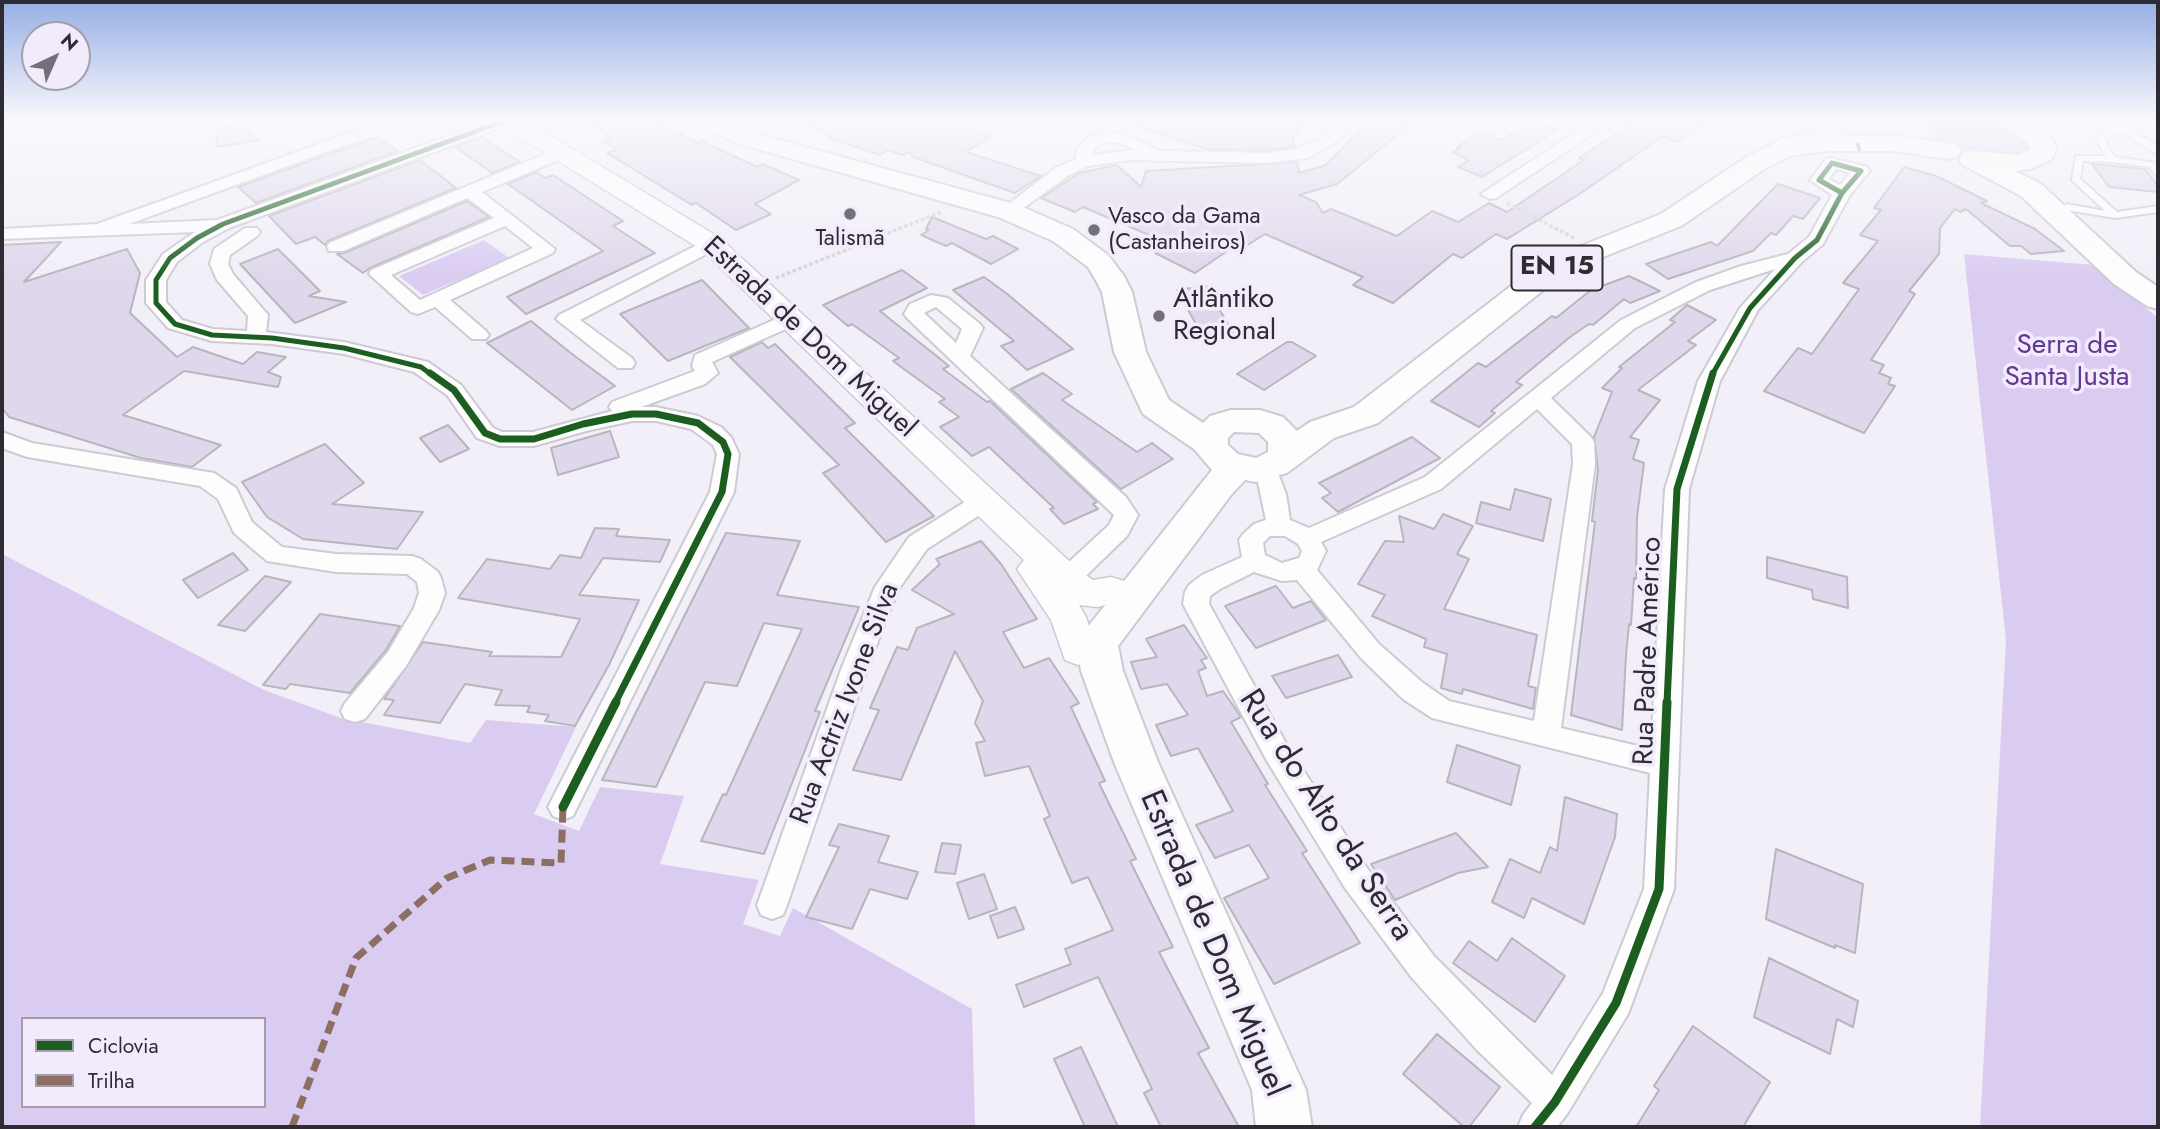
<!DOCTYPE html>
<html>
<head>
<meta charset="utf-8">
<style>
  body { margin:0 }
  #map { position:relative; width:2160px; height:1129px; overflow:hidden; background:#f2eff8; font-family:Jost,sans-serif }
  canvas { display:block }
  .frame { position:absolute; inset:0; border:4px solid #2e2b32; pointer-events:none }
  .legend { position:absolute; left:21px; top:1017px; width:245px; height:91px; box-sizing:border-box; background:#f1ebfc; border:2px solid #a39eab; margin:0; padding:9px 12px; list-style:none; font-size:21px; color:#2e2b32 }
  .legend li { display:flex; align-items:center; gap:14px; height:35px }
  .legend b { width:35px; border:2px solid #a39eab }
  .north { position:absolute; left:21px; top:21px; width:70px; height:70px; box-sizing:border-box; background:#f1ebfc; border:2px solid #a39eab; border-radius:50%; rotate:44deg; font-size:19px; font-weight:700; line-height:28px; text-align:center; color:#2e2b32 }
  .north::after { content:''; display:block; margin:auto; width:24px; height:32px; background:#737077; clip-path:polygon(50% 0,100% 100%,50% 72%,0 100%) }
</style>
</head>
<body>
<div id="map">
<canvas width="2160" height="1129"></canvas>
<div class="frame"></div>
<ul class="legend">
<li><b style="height:9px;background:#1b5e20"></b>Ciclovia</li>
<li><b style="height:9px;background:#8d6e63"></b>Trilha</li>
</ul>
<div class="north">N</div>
</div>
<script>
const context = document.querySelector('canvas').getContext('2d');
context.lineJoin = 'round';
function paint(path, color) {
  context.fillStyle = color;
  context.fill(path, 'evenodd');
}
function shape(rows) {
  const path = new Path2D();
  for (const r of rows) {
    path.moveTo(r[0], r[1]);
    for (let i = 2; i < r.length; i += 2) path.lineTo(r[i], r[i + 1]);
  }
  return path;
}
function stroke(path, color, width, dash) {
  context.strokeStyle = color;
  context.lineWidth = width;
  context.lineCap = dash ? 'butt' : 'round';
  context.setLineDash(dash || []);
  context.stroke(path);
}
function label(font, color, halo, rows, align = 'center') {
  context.font = font + ' Jost,sans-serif';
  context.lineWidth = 7;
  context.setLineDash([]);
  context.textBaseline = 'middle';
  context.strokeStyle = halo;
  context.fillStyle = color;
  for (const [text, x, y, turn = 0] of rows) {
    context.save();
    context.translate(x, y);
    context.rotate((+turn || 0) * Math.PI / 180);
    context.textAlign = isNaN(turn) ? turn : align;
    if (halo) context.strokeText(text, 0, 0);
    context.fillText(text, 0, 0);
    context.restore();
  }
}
paint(shape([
  [1926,121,2002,121,2034,146,2030,152,2021,157,1971,154,1940,142,1930,134,1926,127],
  [484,240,509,258,423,295,399,276],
  [1964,254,2094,265,2158,318,2158,1127,1980,1127,2006,640],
  [2,554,264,690,341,718,470,743,486,720,576,727,534,814,579,831,600,787,684,796,660,864,759,880,743,924,780,936,793,908,972,1009,975,1127,2,1127],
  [23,1019,264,1019,264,1106,23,1106]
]), '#daccf1');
const building = shape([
  [588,121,654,121,697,143,702,141,757,167,763,164,799,180,755,204,771,214,736,230,696,203,692,205,607,153,616,150,603,141,611,139,588,121],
  [795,121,945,121,990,137,966,152,1041,176,1015,193,913,157,910,152,902,155,888,150,880,155,828,138,831,136,795,121],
  [1135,121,1310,121,1293,138,1295,147,1267,150,1207,149,1135,126,1135,121],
  [1369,121,1410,121,1395,137,1337,184,1299,195,1316,202,1323,213,1331,209,1397,236,1432,211,1458,222,1489,203,1507,212,1584,160,1579,158,1630,125,1625,121,1707,121,1677,142,1662,137,1578,195,1507,239,1496,234,1462,258,1453,254,1393,303,1353,285,1363,277,1265,234,1246,246,1239,243,1195,273,1155,253,1170,244,1083,207,1075,212,1041,198,1079,173,1117,165,1141,187,1146,171,1297,162,1299,173,1326,165,1369,121],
  [1534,121,1557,130,1482,177,1458,167,1469,160,1452,152,1460,148,1457,147,1482,132,1501,140,1534,121],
  [240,124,258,140,216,147,218,128,240,124],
  [377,137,398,151,256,203,238,187,377,137],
  [482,137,520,162,492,173,455,147,482,137],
  [420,160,456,188,328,241,325,245,315,237,296,244,269,216,420,160],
  [2092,164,2145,169,2158,186,2158,192,2109,187,2092,164],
  [1904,167,1936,176,1987,201,1981,203,2035,229,2064,251,2031,254,2021,246,2010,246,1966,209,1960,212,1955,209,1940,228,1939,254,1909,291,1915,294,1871,360,1884,365,1879,373,1891,378,1888,384,1895,386,1864,433,1764,391,1798,348,1812,354,1859,289,1843,283,1878,241,1860,235,1881,210,1874,208,1904,167],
  [536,172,545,178,553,175,623,221,613,226,655,253,526,314,507,297,603,251,508,184,536,172],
  [1778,184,1820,198,1803,219,1793,216,1776,235,1771,233,1753,251,1668,279,1646,264,1711,242,1717,246,1778,184],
  [467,201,489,217,370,268,363,273,337,254,344,253,467,201],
  [932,217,986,239,993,236,1018,249,991,264,952,243,946,246,921,235,929,230,926,229,932,217],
  [61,242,24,282,127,249,140,273,130,313,177,357,193,347,243,364,257,352,286,357,268,372,281,377,278,387,184,371,123,415,221,445,192,467,141,458,9,417,2,408,2,245,61,242],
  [278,249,320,291,309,296,346,302,295,323,240,264,278,249],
  [902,270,927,288,880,311,949,366,943,369,987,402,990,401,1097,502,1093,504,1098,509,1064,524,1050,509,1054,508,989,447,972,456,940,427,959,417,939,402,945,399,893,361,899,358,852,324,848,326,823,305,902,270],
  [1629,276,1660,291,1630,303,1624,299,1593,325,1589,324,1570,337,1516,382,1522,385,1491,411,1495,413,1479,427,1431,401,1478,363,1486,367,1552,316,1556,318,1591,290,1629,276],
  [984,277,1006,293,1073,349,1027,370,1001,346,1014,341,953,290,984,277],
  [702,280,749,328,668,361,620,314,702,280],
  [1206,286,1236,338,1206,342,1177,290,1206,286],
  [1687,305,1716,320,1688,341,1696,345,1638,390,1660,400,1630,437,1639,440,1633,459,1644,463,1637,517,1636,579,1634,578,1631,625,1629,624,1626,655,1622,730,1571,715,1595,522,1592,521,1598,470,1594,437,1612,392,1602,388,1622,368,1619,367,1675,322,1670,320,1687,305],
  [531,321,572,354,615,386,572,410,487,343,531,321],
  [762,342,768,348,775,344,855,423,845,428,934,516,886,542,823,473,839,465,730,357,762,342],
  [1287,342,1292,342,1316,356,1264,390,1237,374,1287,342],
  [1043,373,1072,394,1062,400,1137,452,1152,443,1173,459,1121,489,1011,389,1043,373],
  [448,425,469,449,440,462,420,438,448,425],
  [610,431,619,457,558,475,551,448,610,431],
  [1412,437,1440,458,1338,512,1322,498,1331,493,1319,483,1412,437],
  [325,444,364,483,332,504,423,512,397,549,303,539,267,517,242,482,325,444],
  [1515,489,1551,499,1543,541,1476,523,1481,502,1510,510,1515,489],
  [1443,514,1473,526,1457,554,1469,559,1444,609,1537,635,1528,686,1536,688,1533,709,1463,689,1462,694,1441,688,1447,654,1424,647,1426,639,1372,616,1385,595,1358,584,1385,541,1404,542,1399,516,1434,529,1443,514],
  [595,528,619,529,616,536,670,540,660,562,603,558,579,595,639,600,609,665,575,726,545,721,549,715,527,712,530,706,495,705,502,690,465,684,440,723,384,715,394,700,384,699,423,642,492,652,489,656,561,657,580,619,458,598,487,559,550,569,560,555,581,558,595,528],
  [726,533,800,541,777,595,859,607,815,711,820,712,764,854,701,841,723,794,726,795,802,629,764,623,737,686,705,682,656,787,602,780,726,533],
  [981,541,1001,564,1037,619,1003,632,1024,668,1049,658,1079,703,1071,707,1105,781,1099,783,1136,859,1130,861,1173,947,1159,952,1209,1048,1198,1053,1239,1127,1161,1127,1144,1093,1152,1089,1098,977,1024,1007,1016,985,1071,964,1065,949,1113,930,1088,877,1072,883,1044,819,1050,816,1029,766,985,776,976,743,985,741,975,723,983,701,955,651,901,780,853,770,879,710,870,708,897,647,908,650,917,628,954,614,912,590,940,564,936,559,981,541],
  [233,553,248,570,198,598,183,580,233,553],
  [1767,557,1847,577,1848,608,1813,599,1812,590,1767,578,1767,557],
  [265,576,291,582,245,631,218,625,265,576],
  [1276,586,1293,608,1311,601,1326,620,1256,648,1225,606,1276,586],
  [320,614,400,626,386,650,350,693,290,684,286,689,263,685,320,614],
  [1184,625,1207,658,1201,660,1206,668,1198,671,1207,696,1223,691,1241,717,1231,722,1268,784,1265,785,1307,851,1302,853,1360,943,1274,984,1224,898,1269,878,1249,845,1215,858,1196,825,1233,811,1198,748,1171,756,1156,725,1188,715,1167,684,1141,689,1131,662,1157,657,1146,639,1184,625],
  [1338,655,1352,677,1286,698,1272,676,1338,655],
  [1457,745,1520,766,1511,805,1447,782,1457,745],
  [1565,797,1617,814,1615,837,1584,924,1532,898,1524,918,1492,902,1510,859,1540,873,1550,847,1557,851,1565,797],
  [839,824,889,836,878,862,918,872,907,899,870,889,852,929,806,917,839,847,829,845,839,824],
  [1456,833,1488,867,1458,873,1395,900,1371,864,1456,833],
  [942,843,961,845,955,874,935,872,942,843],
  [1776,849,1863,884,1855,953,1835,945,1835,948,1766,919,1776,849],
  [984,874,997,909,969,919,957,883,984,874],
  [1015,907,1024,929,998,938,990,916,1015,907],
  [1512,938,1565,976,1535,1022,1453,963,1469,941,1497,961,1512,938],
  [1769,958,1858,1001,1853,1027,1837,1019,1830,1054,1754,1017,1769,958],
  [1693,1026,1770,1082,1743,1127,1636,1127,1659,1090,1654,1086,1693,1026],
  [1437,1034,1500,1087,1469,1127,1464,1127,1403,1074,1437,1034],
  [1081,1047,1118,1127,1085,1127,1054,1059,1081,1047]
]);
paint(building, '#dfd7eb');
stroke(building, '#b8b6bd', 2);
const lane = shape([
  [2103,121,2113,121,2153,143,2158,149,2158,155,2120,131,2105,141,2115,157,2156,163,2158,167,2158,176,2155,175,2150,167,2112,162,2083,161,2080,179,2117,212,2158,206,2158,212,2115,218,2067,210,2063,207,2067,204,2105,211,2072,180,2076,156,2106,156,2096,140,2114,127,2103,121]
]);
const street = shape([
  [489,121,512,121,510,124,229,228,203,242,177,262,166,280,166,302,182,320,213,329,247,331,248,316,217,280,210,264,214,249,245,228,257,228,260,232,257,236,230,255,228,264,233,274,268,315,266,332,344,342,428,362,461,385,493,428,502,432,533,432,612,411,609,407,612,402,695,371,692,366,695,355,785,315,799,315,802,319,799,323,712,362,718,373,705,384,641,407,656,407,698,416,721,427,731,437,739,454,734,492,573,816,563,820,553,816,548,807,710,492,717,454,713,445,691,429,656,421,632,421,586,431,534,446,500,446,477,438,447,395,414,372,344,354,272,344,212,341,168,328,146,303,146,280,163,254,195,232,2,239,2,229,97,224,344,135,350,133,358,138,356,141,129,224,217,220,489,121],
  [1338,121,1355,121,1333,144,1307,158,1267,163,1131,160,1088,166,1069,175,1014,215,1008,216,999,211,1057,167,1076,159,1076,151,1087,138,1108,132,1130,136,1158,151,1267,153,1297,149,1321,138,1338,121],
  [1108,142,1120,143,1134,150,1092,155,1094,148,1108,142],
  [1593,121,1612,121,1496,198,1490,199,1481,194,1593,121],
  [562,147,568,148,570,152,568,156,482,192,555,249,553,253,450,300,486,331,489,335,486,339,472,339,435,307,418,314,411,312,369,274,371,270,494,218,467,198,343,251,329,251,327,247,329,243,562,147],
  [505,226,533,248,420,300,391,275,505,226],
  [1832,158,1867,167,1870,171,1850,195,1823,244,1802,262,1758,310,1720,381,1689,489,1674,889,1628,1014,1567,1114,1557,1127,1518,1127,1523,1115,1532,1103,1477,1050,1412,978,1345,888,1267,761,1183,604,1185,592,1189,585,1202,575,1242,557,1239,540,1243,534,1254,524,1266,520,1255,468,1258,463,1266,460,1274,463,1286,494,1290,520,1309,528,1425,477,1621,320,1696,282,1741,266,1788,254,1809,237,1832,195,1810,180,1826,159,1832,158],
  [1836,169,1850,173,1840,185,1829,179,1836,169],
  [1775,269,1740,308,1698,381,1665,489,1651,749,1561,728,1595,464,1594,442,1591,437,1551,398,1635,328,1710,290,1775,269],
  [1537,409,1572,444,1573,464,1534,721,1449,701,1423,683,1379,644,1317,570,1326,551,1321,542,1441,489,1537,409],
  [1270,536,1285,536,1298,544,1302,551,1299,558,1282,563,1265,555,1263,543,1270,536],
  [1254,572,1282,581,1297,580,1361,658,1403,699,1432,718,1650,773,1644,889,1603,993,1552,1075,1434,956,1367,868,1287,745,1209,604,1210,596,1220,589,1254,572],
  [711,238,718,240,720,244,718,248,580,320,632,358,635,363,632,368,618,368,556,319,559,315,711,238],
  [931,295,948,298,980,324,983,328,970,356,1126,497,1138,515,1127,536,1062,599,1053,601,1044,599,1040,592,1044,585,1109,525,1114,515,907,318,904,314,910,304,931,295],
  [936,307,962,329,956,343,924,313,936,307],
  [2,432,32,443,214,473,236,488,252,522,282,547,336,554,412,556,421,559,438,572,441,578,445,593,439,610,406,666,365,719,355,722,345,719,341,711,345,703,388,652,414,608,419,593,417,582,407,574,336,572,267,561,234,533,218,499,200,486,27,457,2,448,2,432],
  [984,493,992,495,996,501,992,507,927,549,898,590,868,667,787,905,783,915,772,919,761,915,757,905,842,667,875,587,909,537,976,495,984,493]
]);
const secondary = shape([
  [499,121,526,121,720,238,1080,571,1093,580,1111,577,1124,581,1129,590,1124,599,1098,607,1079,605,1086,617,1097,650,1091,660,1078,665,1065,660,1051,620,1017,569,1024,560,702,250,502,126,499,121],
  [1824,121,1846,123,1846,129,1833,145,1786,151,1778,149,1774,144,1778,139,1786,137,1818,134,1824,121],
  [2040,121,2075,121,2071,126,2059,129,2043,139,2027,139,2023,134,2027,129,2040,121]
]);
const primary = shape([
  [692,121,727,121,761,135,1018,205,1073,229,1108,255,1124,276,1132,292,1146,352,1169,400,1203,423,1210,416,1231,410,1260,410,1283,417,1297,431,1310,422,1354,407,1524,276,1558,255,1661,214,1748,156,1775,143,1826,135,1892,135,1948,143,1957,145,1961,151,1957,157,1948,159,1892,151,1826,151,1790,156,1766,168,1681,226,1578,267,1546,288,1378,423,1334,438,1287,473,1256,482,1245,480,1231,495,1118,646,1123,671,1158,762,1306,1090,1312,1127,1256,1127,1252,1090,1114,762,1081,671,1077,644,1083,633,1212,470,1194,449,1143,414,1114,352,1102,292,1094,277,1088,267,1053,241,998,217,743,145,696,126,692,121],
  [1234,432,1259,433,1268,442,1268,452,1256,458,1238,454,1228,445,1228,438,1234,432],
  [2000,121,2030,121,2049,134,2057,150,2051,160,2030,169,2015,171,2041,184,2136,272,2158,287,2158,309,2147,306,2114,284,2021,196,1963,165,1959,159,1963,153,1972,151,2018,155,2031,149,2028,143,2000,121]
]);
stroke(lane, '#cdcbd2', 4);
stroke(street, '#cdcbd2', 4);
stroke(secondary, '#cdcbd2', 3);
stroke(primary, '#cdcbd2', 4);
stroke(shape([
  [1507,203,1574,238],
  [776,278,941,212]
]), '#d4d3d6', 3.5, [3.5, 2.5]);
paint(lane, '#fdfdfe');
paint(street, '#fdfdfe');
paint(secondary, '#fdfdfe');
paint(primary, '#fdfdfe');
stroke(shape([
  [1857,143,1860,151]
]), '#8d6e63', 3.5, [8, 3.5]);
stroke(shape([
  [292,1127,356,958,447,878,490,860,561,863,563,807]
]), '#8d6e63', 7, [13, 7]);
stroke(shape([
  [1832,163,1861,171,1842,193,1819,180,1832,163],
  [432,375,421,367,344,348,272,338,212,335,175,324,156,303,156,280,170,258,197,238,223,224,504,121],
  [1712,375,1750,308,1795,258,1817,240,1842,193]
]), '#1b5e20', 5);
stroke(shape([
  [430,373,454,390,485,433,500,439,534,439,583,424,632,414,656,414,698,423,723,442,728,454,722,492,615,703],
  [1667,703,1677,489,1713,373]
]), '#1b5e20', 7);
stroke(shape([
  [563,807,616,702],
  [1535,1127,1555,1102,1616,1003,1659,889,1667,702]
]), '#1b5e20', 9);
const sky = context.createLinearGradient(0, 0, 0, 279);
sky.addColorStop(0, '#96aee4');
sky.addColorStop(0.43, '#f9f8fc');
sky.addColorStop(1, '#f9f8fc00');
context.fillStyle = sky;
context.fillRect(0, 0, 2160, 279);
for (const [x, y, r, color] of [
  [850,214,7,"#737077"],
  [1094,230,7,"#737077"],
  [1159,316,7,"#737077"]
]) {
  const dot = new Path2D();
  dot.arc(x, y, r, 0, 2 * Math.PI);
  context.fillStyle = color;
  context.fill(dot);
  stroke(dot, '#f1ebfc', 2.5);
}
label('23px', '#2e2b32', '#f1ebfc', [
  ["Vasco da Gama",1108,217],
  ["(Castanheiros)",1108,243],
  ["Talismã",850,239,"center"]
], 'left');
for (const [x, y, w] of [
  [1557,268,91]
]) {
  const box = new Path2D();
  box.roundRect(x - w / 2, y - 22.5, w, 45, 5);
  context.fillStyle = '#f1ebfc';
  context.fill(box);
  stroke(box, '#2e2b32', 2);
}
label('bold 26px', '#2e2b32', null, [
  ["EN 15",1557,268]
]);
label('28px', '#2e2b32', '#f1ebfc', [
  ["Atlântiko",1173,300],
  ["Regional",1173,332]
], 'left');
label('28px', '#2e2b32', '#f1ebfc', [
  ["Estrada de Dom Miguel",809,338,43],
  ["Rua Padre Américo",1649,651,-88],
  ["Rua Actriz Ivone Silva",846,704,-69]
]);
label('28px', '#623892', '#f1ebfc', [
  ["Serra de",2067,346],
  ["Santa Justa",2067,378]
]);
label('33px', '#2e2b32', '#f1ebfc', [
  ["Rua do Alto da Serra",1325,816,57],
  ["Estrada de Dom Miguel",1212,944,67]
]);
</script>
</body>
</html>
